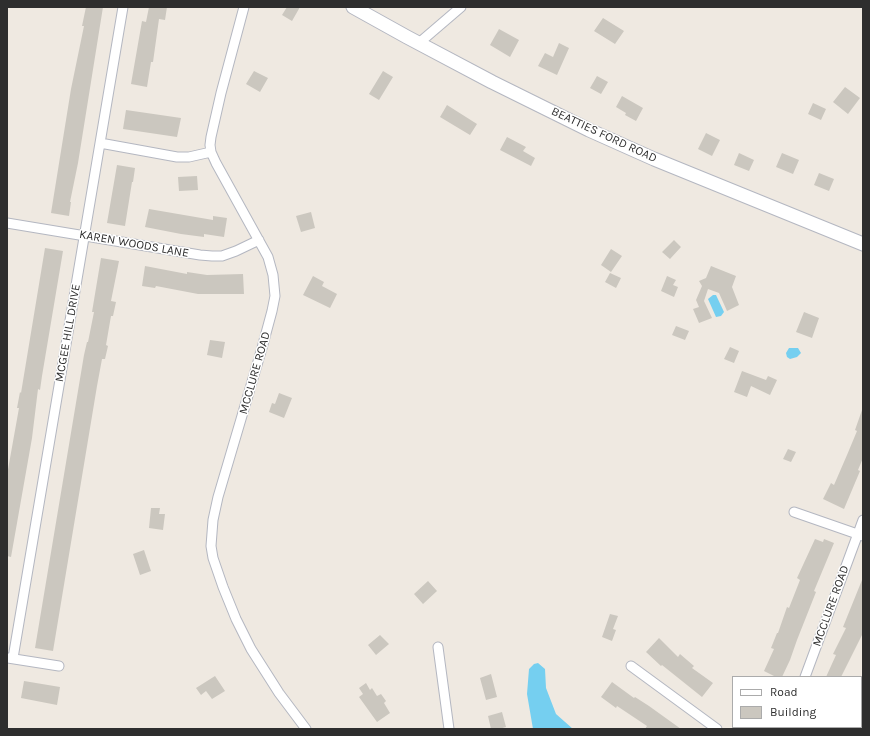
<!DOCTYPE html>
<html>
<head>
<meta charset="utf-8">
<style>
  body { margin:0 }
  #map { position:relative; width:870px; height:736px; overflow:hidden; background:#efe9e1; font-family:Karla,sans-serif }
  canvas { display:block }
  .frame { position:absolute; inset:0; border:8px solid #2e2e2e; pointer-events:none }
  .legend { position:absolute; left:732px; top:676px; width:130px; height:52px; box-sizing:border-box; background:#fff; border:1px solid #ababab; margin:0; padding:5px 7px; list-style:none; font-size:12px; color:#2e2e2e }
  .legend li { display:flex; align-items:center; gap:8px; height:20px }
  .legend b { width:20px; border:1px solid #ababab }
</style>
</head>
<body>
<div id="map">
<canvas width="870" height="736"></canvas>
<div class="frame"></div>
<ul class="legend">
<li><b style="height:5px;background:#fff"></b>Road</li>
<li><b style="height:11px;background:#cbc7bf"></b>Building</li>
</ul>
</div>
<script>
const context = document.querySelector('canvas').getContext('2d');
context.lineJoin = 'round';
function paint(path, color) {
  context.fillStyle = color;
  context.fill(path, 'evenodd');
}
function shape(rows) {
  const path = new Path2D();
  for (const r of rows) {
    path.moveTo(r[0], r[1]);
    for (let i = 2; i < r.length; i += 2) path.lineTo(r[i], r[i + 1]);
  }
  return path;
}
function stroke(path, color, width, dash) {
  context.strokeStyle = color;
  context.lineWidth = width;
  context.lineCap = dash ? 'butt' : 'round';
  context.setLineDash(dash || []);
  context.stroke(path);
}
function label(font, color, halo, rows, align = 'center') {
  context.font = font + ' Karla,sans-serif';
  context.lineWidth = 3;
  context.setLineDash([]);
  context.textBaseline = 'middle';
  context.strokeStyle = halo;
  context.fillStyle = color;
  for (const [text, x, y, turn = 0] of rows) {
    context.save();
    context.translate(x, y);
    context.rotate((+turn || 0) * Math.PI / 180);
    context.textAlign = isNaN(turn) ? turn : align;
    if (halo) context.strokeText(text, 0, 0);
    context.fillText(text, 0, 0);
    context.restore();
  }
}
paint(shape([
  [713,295,716,295,724,312,721,316,716,317,708,299],
  [789,348,798,348,801,353,797,357,790,359,787,357,786,353],
  [538,663,545,669,546,688,556,714,573,729,533,729,527,694,529,669,534,664]
]), '#75cff0');
paint(shape([
  [86,7,103,7,78,163,70,202,71,202,69,216,51,213,71,89,84,26,82,26],
  [149,7,167,7,165,20,159,19,153,62,151,62,147,87,131,84,142,21,146,22],
  [287,7,300,7,292,21,282,15],
  [603,18,624,31,615,44,594,31],
  [499,29,519,40,510,57,490,45],
  [559,43,569,48,557,75,538,66,545,53,553,57],
  [254,71,268,78,260,92,246,84],
  [383,71,393,77,379,100,369,94],
  [597,76,608,82,601,94,590,88],
  [845,87,860,98,848,114,833,102],
  [622,96,643,108,636,121,625,115,626,113,616,107],
  [813,103,826,109,821,120,808,114],
  [447,105,477,124,470,135,440,117],
  [126,110,181,118,177,137,123,129],
  [706,133,720,140,712,156,698,149],
  [507,137,526,147,523,151,535,158,531,166,500,150],
  [739,153,754,160,749,171,734,165],
  [782,153,799,160,793,174,776,167],
  [117,165,135,168,133,182,132,182,125,226,107,223],
  [819,173,834,179,829,191,814,185],
  [197,176,198,190,179,191,178,177],
  [149,209,213,220,213,216,227,218,224,237,204,234,204,237,181,234,145,227],
  [311,212,315,228,301,232,296,216],
  [674,240,681,247,670,259,662,252],
  [45,248,63,251,42,376,40,390,38,389,32,438,11,557,7,556,7,475,19,408,17,408,20,392,21,393],
  [611,249,622,256,611,272,601,265],
  [101,258,119,261,111,301,116,302,113,316,111,316,106,345,108,346,105,359,102,359,97,386,53,651,35,648,84,355,87,342,88,342,94,312,92,312],
  [145,266,187,274,187,272,207,275,243,274,244,294,198,294,156,286,155,288,142,286],
  [711,266,736,276,732,287,739,305,727,311,719,293,708,289,704,301,712,318,699,323,693,309,699,307,696,300,702,286,699,281,706,278],
  [610,273,621,278,616,288,605,282],
  [313,276,324,282,322,286,337,294,330,308,303,295],
  [667,276,676,280,673,285,678,287,674,297,661,291],
  [804,312,819,318,812,338,796,332],
  [676,326,689,331,685,340,672,335],
  [210,340,225,342,222,358,207,355],
  [730,347,739,351,734,363,724,359],
  [742,371,766,380,768,376,777,380,770,395,751,386,747,397,734,392],
  [279,393,292,398,284,418,269,412,272,403,275,404],
  [862,410,863,458,858,470,860,471,844,509,823,499,831,483,834,485,847,455,857,431,855,430],
  [788,449,796,452,791,462,783,459],
  [151,508,160,508,159,514,165,514,163,530,149,528],
  [815,539,823,542,824,539,834,543,814,591,816,592,797,640,790,660,782,677,776,677,764,671,774,649,771,648,777,633,778,633,787,607,789,608,800,580,797,578],
  [144,550,151,571,140,575,133,554],
  [862,580,863,633,841,677,826,677,836,655,833,654,846,628,843,627],
  [428,581,437,591,423,604,414,594],
  [610,614,618,616,613,629,616,630,612,641,602,637],
  [380,635,389,644,376,655,368,645],
  [659,638,678,657,680,654,694,666,692,668,713,683,702,697,662,665,661,666,646,652],
  [491,674,497,697,486,700,480,678],
  [215,676,225,691,212,699,206,691,201,695,196,688],
  [24,681,60,687,57,705,21,698],
  [612,682,634,698,635,697,649,706,681,729,645,729,647,726,617,706,616,708,601,697],
  [366,683,370,690,372,688,377,696,381,694,386,701,384,703,390,713,377,722,359,697,363,694,359,688],
  [502,712,506,727,499,729,491,729,488,716]
]), '#cbc7bf');
const minor = shape([
  [244,7,221,93,211,137,210,145,211,152,216,163,268,257,273,275,275,296,272,311,262,348,218,497,213,520,211,546,213,558,223,587,236,619,251,649,279,693,306,729],
  [419,43,461,7],
  [100,143,177,157,189,157,211,152],
  [7,223,200,255,212,256,222,256,236,251,259,240],
  [794,512,863,536],
  [438,647,449,729],
  [8,658,59,666],
  [13,658,123,7],
  [631,666,717,729],
  [805,677,863,520],
  [775,729,777,727]
]);
const secondary = shape([
  [353,7,407,37,492,82,589,130,654,159,863,244]
]);
stroke(minor, '#b4b7c1', 11);
stroke(secondary, '#b4b7c1', 15);
stroke(minor, '#fff', 9);
stroke(secondary, '#fff', 13);
label('12px', '#2e2e2e', '#fff', [
  ["BEATTIES FORD ROAD",604,135,25],
  ["KAREN WOODS LANE",134,244,10],
  ["MCGEE HILL DRIVE",68,333,-80],
  ["MCCLURE ROAD",255,373,-74],
  ["MCCLURE ROAD",831,606,-70]
]);
</script>
</body>
</html>
